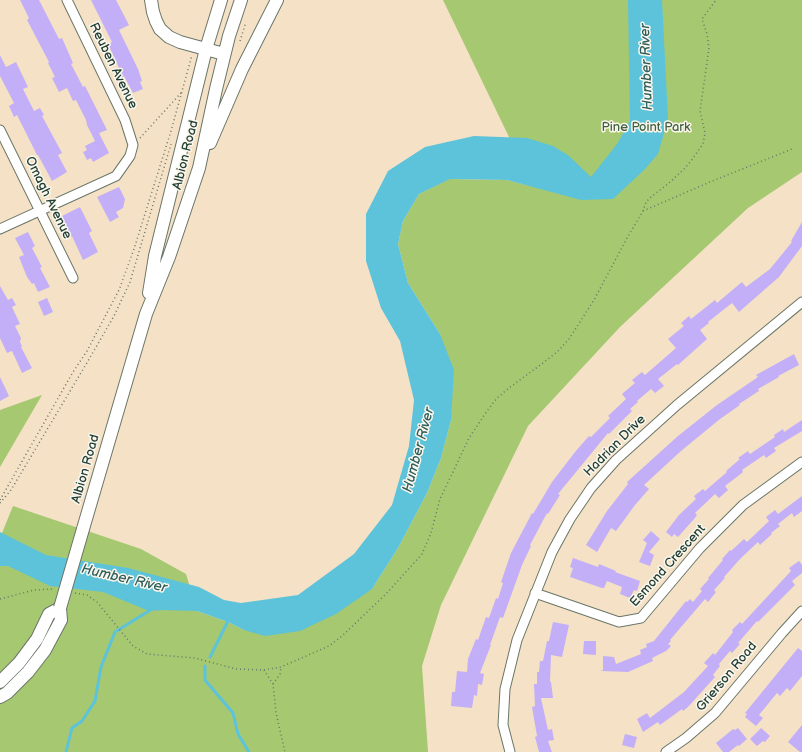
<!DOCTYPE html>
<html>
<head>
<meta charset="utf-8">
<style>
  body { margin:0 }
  canvas { display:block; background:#f4e1c6 }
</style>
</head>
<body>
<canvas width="802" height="752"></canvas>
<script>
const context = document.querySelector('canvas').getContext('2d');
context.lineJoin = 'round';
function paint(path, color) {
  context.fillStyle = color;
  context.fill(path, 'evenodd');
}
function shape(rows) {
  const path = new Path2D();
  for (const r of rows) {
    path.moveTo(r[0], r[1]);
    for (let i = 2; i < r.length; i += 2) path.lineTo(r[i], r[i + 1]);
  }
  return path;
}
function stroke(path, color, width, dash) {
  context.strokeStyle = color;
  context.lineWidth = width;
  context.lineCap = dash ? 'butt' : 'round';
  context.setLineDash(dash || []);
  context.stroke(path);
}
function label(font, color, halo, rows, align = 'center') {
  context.font = font + ' "Balsamiq Sans",sans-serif';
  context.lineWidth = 3;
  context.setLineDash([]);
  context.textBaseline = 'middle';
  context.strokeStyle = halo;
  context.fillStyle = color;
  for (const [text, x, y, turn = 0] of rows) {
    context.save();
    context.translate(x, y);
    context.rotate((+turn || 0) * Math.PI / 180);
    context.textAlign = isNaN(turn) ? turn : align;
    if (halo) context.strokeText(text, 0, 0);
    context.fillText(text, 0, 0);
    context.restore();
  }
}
paint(shape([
  [443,0,802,0,802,172,748,208,620,327,528,426,441,605,422,666,428,752,0,752,0,538,13,506,141,549,186,574,197,611,228,622,244,630,372,589,398,548,427,493,441,458,451,420,440,334,408,283,398,244,403,221,419,194,449,179,507,180,530,186,509,137],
  [42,395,0,467,0,410]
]), '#a5c871');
paint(shape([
  [628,0,662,0,668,119,658,154,644,170,613,199,581,200,507,180,450,179,419,194,403,221,398,244,408,283,440,334,454,370,451,420,441,458,427,493,398,548,372,589,336,614,300,631,265,636,244,630,228,622,197,611,163,610,149,611,103,592,50,586,8,566,0,566,0,532,46,555,128,568,199,587,224,600,241,603,298,595,354,554,392,505,409,446,414,400,400,341,381,308,366,261,366,214,388,171,425,147,474,136,527,138,553,146,569,156,591,177,617,144,630,121]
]), '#5dc3da');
stroke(shape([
  [210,657,229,619],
  [205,666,205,680,233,713,238,734,249,752],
  [66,752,72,728,82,721,95,701,101,667,115,632,152,609]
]), '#5dc3da', 3);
paint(shape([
  [20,0,39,0,59,39,62,38,73,63,71,64,83,87,85,86,107,130,99,133,109,153,93,162,91,158,87,160,83,152,87,150,85,146,95,141,87,125,86,120,76,100,73,101,67,88,59,92,52,78,55,77,48,63,49,62,27,20,29,18],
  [91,0,116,0,129,25,119,30,138,69,142,81,140,82,143,89,133,93,124,76,122,78,117,69,119,68,108,44,112,42],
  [0,55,6,67,16,62,28,87,23,89,34,111,40,108,44,115,42,116,62,153,58,155,67,172,52,181,38,155,37,155,17,115,14,117,9,106,14,103,0,76],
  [119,187,125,199,123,208,116,212,119,217,110,222,97,197],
  [80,207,92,231,89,233,98,252,83,260,72,236,71,237,60,217],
  [802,222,802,246,779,277,739,312,732,303,708,322,709,323,700,330,707,339,678,365,677,364,658,379,664,386,655,393,651,389,637,401,638,402,630,409,632,411,609,434,608,433,558,494,560,495,548,514,547,513,530,545,531,546,522,565,503,618,500,617,490,645,491,645,480,673,484,674,482,685,478,684,477,696,474,695,472,708,451,706,452,692,455,692,457,671,467,672,468,659,476,639,478,640,486,617,489,618,496,598,498,599,503,583,501,582,511,553,532,513,533,514,552,482,575,452,589,436,591,437,610,418,608,416,626,399,622,394,635,383,632,380,642,372,645,375,676,348,668,339,684,326,681,323,689,316,691,319,715,300,717,303,742,282,746,287,770,269,792,242,791,241],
  [28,232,35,246,32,248,42,267,40,268,50,287,38,292,34,283,32,284,27,277,19,257,24,255,15,238],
  [0,286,8,300,12,298,16,305,12,307,20,324,15,326,21,338,20,342,22,346,21,347,32,368,22,373,12,351,7,353,0,338],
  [47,298,53,312,44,316,38,302],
  [794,354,799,365,778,376,779,377,758,389,759,391,739,404,740,405,720,419,681,451,644,485,649,489,635,505,616,531,611,528,597,552,586,545,607,511,628,484,627,482,678,436,717,405,758,377,756,375],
  [0,377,9,396,0,401],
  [802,420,802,431,774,448,776,451,766,458,764,455,742,470,743,471,742,473,725,486,728,490,719,498,715,494,695,513,697,515,694,519,678,537,674,534,672,537,666,532,679,515,696,499,694,496,703,489,705,491,727,472,726,471,740,459,738,458,748,451,750,454,775,437,774,435,783,429,784,432],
  [802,496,802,511,794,517,792,513,778,524,780,526,771,533,772,534,760,545,758,542,740,559,724,577,725,578,714,590,716,592,708,602,705,599,670,640,671,641,668,644,671,646,666,651,652,658,653,661,628,672,601,671,603,670,603,656,614,657,616,664,641,654,640,650,647,647,646,644,654,641,686,601,687,602,690,599,693,602,702,591,700,589,709,579,708,578,723,560,722,559,730,550,731,551,744,539,747,542,769,521,766,517,775,510,778,514],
  [651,531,660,539,649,552,654,555,650,566,639,562,647,543,643,540],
  [573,558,598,567,599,564,616,571,615,572,640,581,637,591,634,590,630,598,620,594,622,587,607,581,604,588,602,588,570,577,573,568,570,567],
  [799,561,802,565,802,573,792,581,795,585,758,622,757,621,738,643,740,644,732,653,730,651,719,664,720,666,713,675,715,677,688,707,683,711,682,709,660,725,658,722,643,732,637,719,647,713,650,718,684,692,708,666,704,663,713,653,715,655,733,632,732,630,740,622,742,624,791,571,789,568],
  [553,622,569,625,562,657,551,655,550,682,551,682,553,698,541,698,548,730,552,729,554,740,548,741,552,752,539,752,535,737,537,736,532,707,535,706,534,684,537,684,537,672,539,672,540,661,543,661,547,641,549,641],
  [584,641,596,641,596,655,583,654],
  [798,648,802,651,802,676,790,691,787,688,780,696,777,693,759,715,763,718,756,726,745,717,747,714,745,713],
  [802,725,802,752,800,752,788,742],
  [738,728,747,739,739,746,738,745,729,752,723,752,716,743,733,729,735,730],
  [761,728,770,736,765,742,763,741,757,746,750,739],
  [625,734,637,737,634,748,622,745]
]), '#c3aff7');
const minor = shape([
  [0,130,73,278],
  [0,229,116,176,130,156,133,145,125,120,67,0],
  [535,593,619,622,641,618,700,548,743,505,802,462],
  [510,752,503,725,505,689,517,640,552,552,570,519,591,488,616,460,677,405,802,302],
  [666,752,686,738,715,713,782,633,802,611]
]);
const secondary = shape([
  [151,0,153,12,156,21,160,29,169,37,180,42,224,54],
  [210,143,242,69,277,0],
  [149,293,155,256,206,49,221,0],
  [83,529,146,314,169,257,199,168,216,89,229,36,241,0],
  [0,682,19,663,37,639,49,614,60,608,61,620,45,650,28,672,7,693,0,697]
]);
stroke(minor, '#6a7667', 11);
stroke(secondary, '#6a7667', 14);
stroke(shape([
  [240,41,246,22],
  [140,138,181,93],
  [643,211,710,182,792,149],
  [0,500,73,372,87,351,119,290,134,249,171,131,192,55],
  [0,503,11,490,88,361,114,316,130,282,171,144],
  [75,593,87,595,97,602,133,646,147,654,195,658,236,669,264,670,281,667,329,646,342,636,385,595,422,554,431,533,440,499,451,476,469,438,487,411,497,398,509,388,543,363,557,352,569,339,594,300,627,238,643,211,646,202,651,197,669,183,684,169,691,161,703,144,705,133,700,111,709,48,707,34,702,19,716,0],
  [0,599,34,590,54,589],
  [264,670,273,684,276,713,285,752],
  [273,684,280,674,281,667]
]), '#6a7667', 1.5, [1, 3]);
stroke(minor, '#fff', 9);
stroke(secondary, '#fff', 12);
const secondaryBridge = shape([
  [60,608,83,529]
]);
stroke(secondaryBridge, '#6a7667', 14, []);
stroke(secondaryBridge, '#fff', 12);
label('13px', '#1f3d34', '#fbf7ec', [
  ["Reuben Avenue",113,66,64],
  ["Albion Road",186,155,-76],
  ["Omagh Avenue",48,198,64],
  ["Hadrian Drive",615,446,-45],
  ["Albion Road",86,469,-74],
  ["Esmond Crescent",668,566,-48],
  ["Grierson Road",727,677,-50]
]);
label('13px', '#406043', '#fbf7ec', [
  ["Pine Point Park",646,128]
]);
label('italic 14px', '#2e5e5e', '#fbf7ec', [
  ["Humber River",647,67,-92],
  ["Humber River",419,450,-75],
  ["Humber River",124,579,13]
]);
</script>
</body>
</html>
